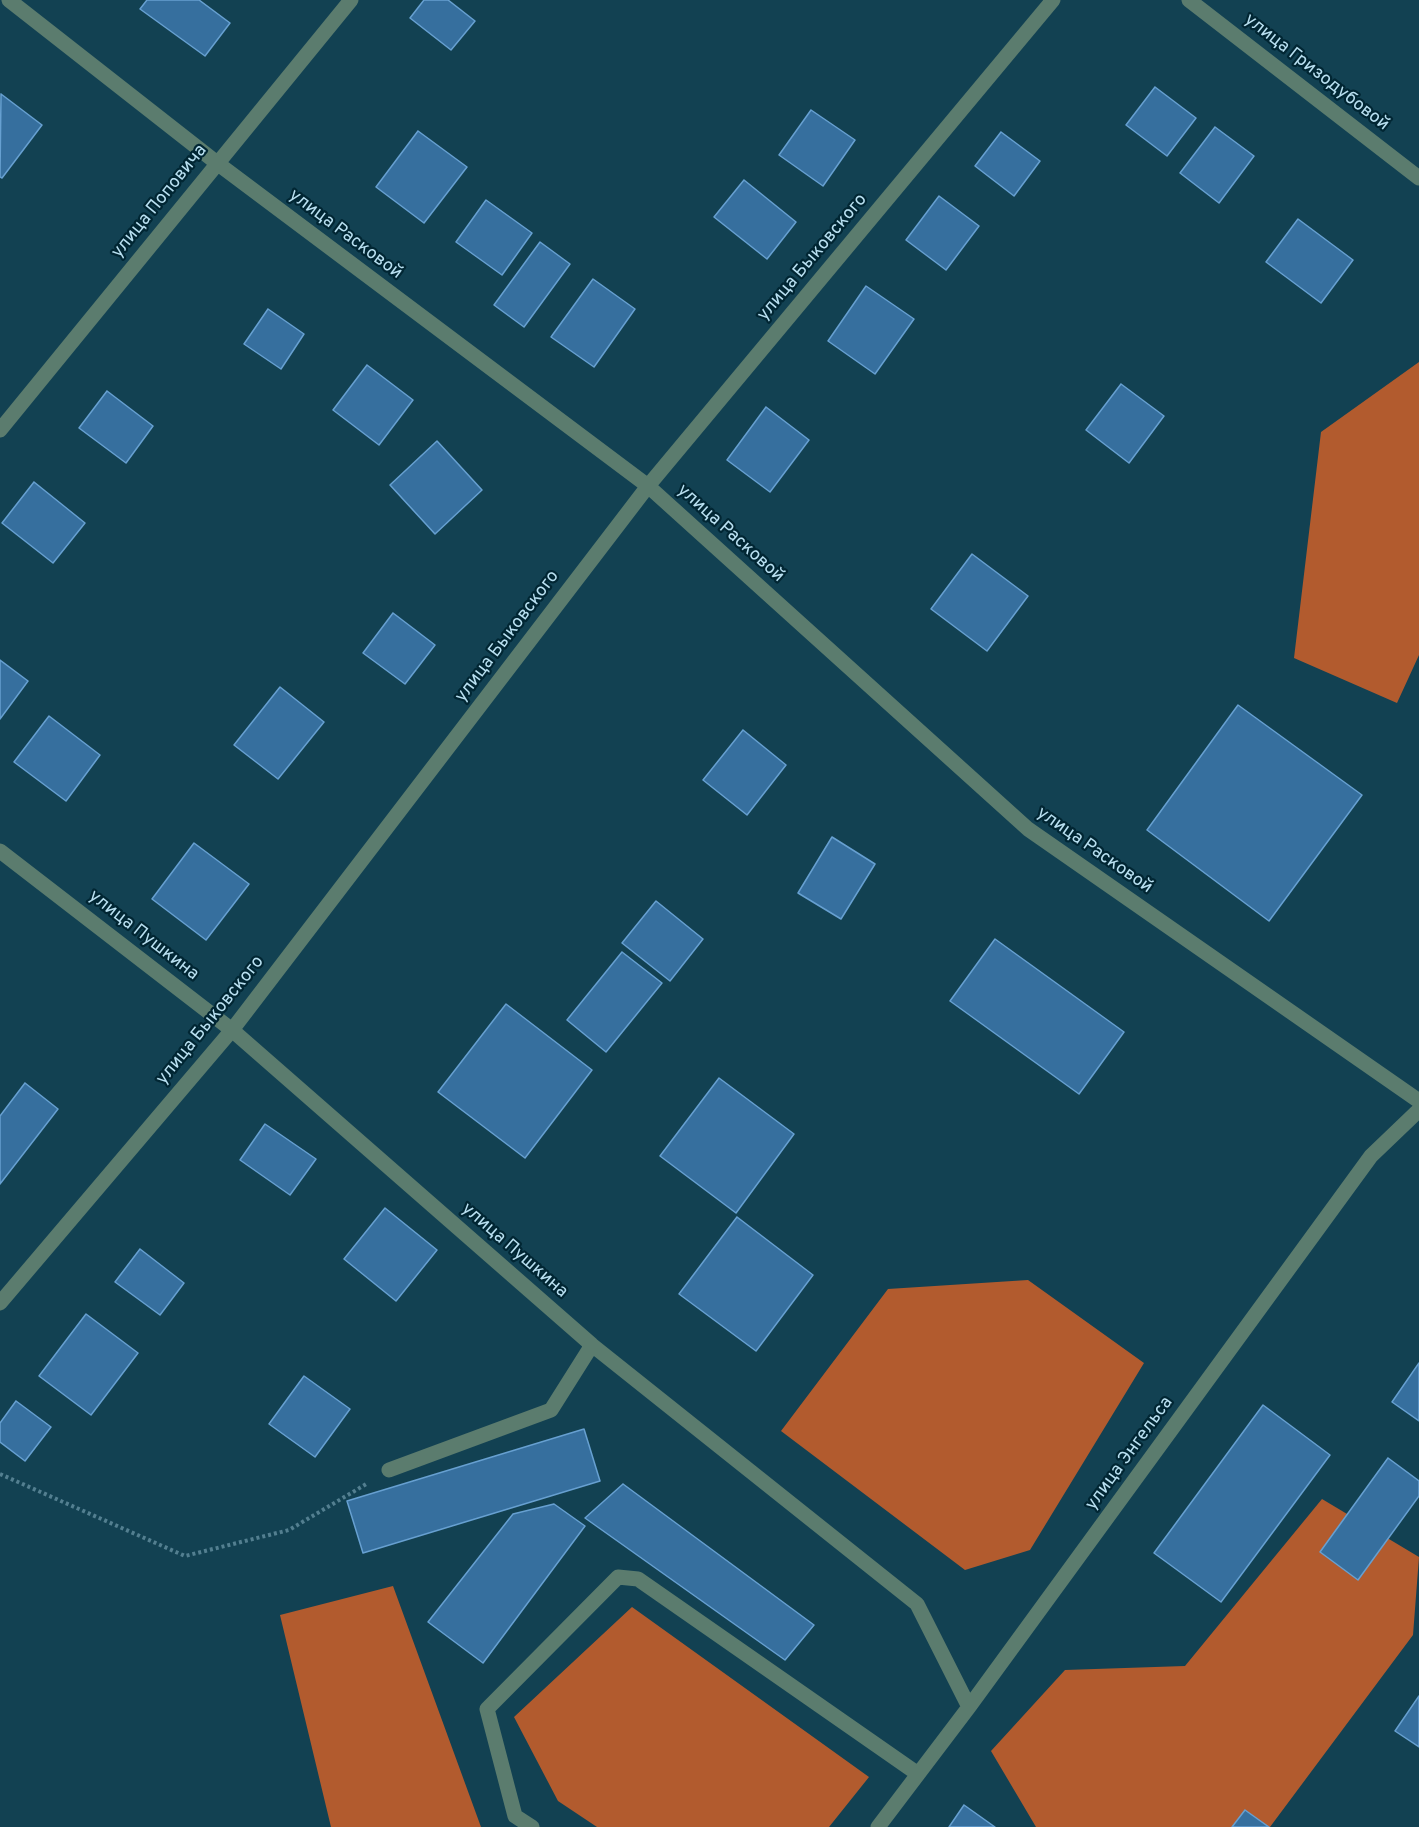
<!DOCTYPE html>
<html>
<head>
<meta charset="utf-8">
<style>
  body { margin:0 }
  canvas { display:block; background:#124152 }
</style>
</head>
<body>
<canvas width="1419" height="1827"></canvas>
<script>
const context = document.querySelector('canvas').getContext('2d');
context.lineJoin = 'round';
function paint(path, color) {
  context.fillStyle = color;
  context.fill(path, 'evenodd');
}
function shape(rows) {
  const path = new Path2D();
  for (const r of rows) {
    path.moveTo(r[0], r[1]);
    for (let i = 2; i < r.length; i += 2) path.lineTo(r[i], r[i + 1]);
  }
  return path;
}
function stroke(path, color, width, dash) {
  context.strokeStyle = color;
  context.lineWidth = width;
  context.lineCap = dash ? 'butt' : 'round';
  context.setLineDash(dash || []);
  context.stroke(path);
}
function label(font, color, halo, rows, align = 'center') {
  context.font = font + ' Overpass,sans-serif';
  context.lineWidth = 4.5;
  context.setLineDash([]);
  context.textBaseline = 'middle';
  context.strokeStyle = halo;
  context.fillStyle = color;
  for (const [text, x, y, turn = 0] of rows) {
    context.save();
    context.translate(x, y);
    context.rotate((+turn || 0) * Math.PI / 180);
    context.textAlign = isNaN(turn) ? turn : align;
    if (halo) context.strokeText(text, 0, 0);
    context.fillText(text, 0, 0);
    context.restore();
  }
}
paint(shape([
  [1419,362,1419,655,1397,703,1294,658,1321,432],
  [1028,1280,1144,1363,1030,1550,965,1570,781,1431,888,1289],
  [1322,1499,1419,1557,1413,1635,1270,1827,1036,1827,991,1751,1065,1670,1185,1666],
  [393,1586,481,1827,331,1827,280,1615],
  [632,1607,869,1777,829,1827,597,1827,558,1801,514,1717]
]), '#b25b2e');
const building = shape([
  [147,0,199,0,230,23,205,56,140,9,147,0],
  [424,0,448,0,475,21,451,50,410,18,424,0],
  [1155,87,1196,118,1167,156,1126,125,1155,87],
  [1,94,42,125,2,178,0,177,1,94],
  [811,110,855,140,823,186,779,155,811,110],
  [1215,127,1254,156,1219,203,1180,173,1215,127],
  [418,131,467,167,424,223,376,187,418,131],
  [1001,132,1040,161,1014,196,975,166,1001,132],
  [744,180,796,222,767,259,714,217,744,180],
  [939,196,979,226,946,270,906,240,939,196],
  [486,200,532,233,502,275,456,242,486,200],
  [1298,219,1353,260,1321,303,1266,262,1298,219],
  [540,242,570,264,524,327,494,305,540,242],
  [593,279,635,309,594,367,551,337,593,279],
  [866,286,914,319,875,374,828,341,866,286],
  [268,309,304,334,281,369,244,344,268,309],
  [367,365,413,400,379,445,333,410,367,365],
  [1121,384,1164,416,1129,463,1086,430,1121,384],
  [107,391,153,426,126,463,79,428,107,391],
  [766,407,809,440,770,492,727,460,766,407],
  [437,441,482,490,435,534,390,485,437,441],
  [34,482,85,523,53,563,2,523,34,482],
  [972,554,1028,596,987,651,931,609,972,554],
  [393,613,435,645,405,684,363,653,393,613],
  [0,660,28,681,0,719,0,660],
  [280,687,324,722,278,779,234,745,280,687],
  [1238,705,1362,795,1269,921,1147,830,1238,705],
  [49,716,100,755,66,801,14,762,49,716],
  [743,730,786,765,747,815,703,780,743,730],
  [832,837,875,864,841,919,798,893,832,837],
  [194,843,249,884,206,940,152,899,194,843],
  [656,901,703,939,670,981,622,943,656,901],
  [995,939,1124,1032,1079,1094,950,1001,995,939],
  [622,952,662,983,606,1052,567,1020,622,952],
  [506,1004,592,1070,525,1158,438,1092,506,1004],
  [719,1078,794,1134,736,1213,660,1156,719,1078],
  [25,1083,58,1109,0,1184,0,1116,25,1083],
  [265,1124,316,1159,290,1195,240,1160,265,1124],
  [385,1208,437,1250,396,1301,344,1259,385,1208],
  [737,1217,813,1275,756,1351,679,1294,737,1217],
  [140,1249,184,1283,160,1315,115,1282,140,1249],
  [86,1314,138,1353,91,1415,39,1376,86,1314],
  [1419,1363,1419,1421,1392,1402,1419,1363],
  [304,1376,350,1409,315,1457,269,1424,304,1376],
  [16,1401,51,1427,25,1461,0,1442,0,1423,16,1401],
  [1263,1405,1330,1455,1221,1602,1154,1553,1263,1405],
  [584,1429,600,1481,363,1553,347,1501,584,1429],
  [1388,1458,1419,1481,1419,1496,1358,1580,1320,1552,1388,1458],
  [623,1484,814,1625,785,1660,585,1518,623,1484],
  [554,1504,585,1526,483,1663,428,1622,513,1514,554,1504],
  [1419,1696,1419,1747,1395,1731,1419,1696],
  [964,1805,995,1827,949,1827,964,1805],
  [1245,1810,1269,1827,1232,1827,1245,1810]
]);
paint(building, '#366f9e');
stroke(building, '#67a0d1', 1.5);
stroke(shape([
  [0,1474,185,1556,289,1530,368,1483]
]), '#537f90', 4, [3, 3]);
stroke(shape([
  [9,0,217,163,648,486,1028,829,1419,1101],
  [1189,0,1419,178],
  [0,430,351,0],
  [0,851,232,1030,592,1345,917,1604,969,1707],
  [0,1303,232,1030,648,486,1053,0],
  [389,1470,551,1410,592,1345],
  [532,1827,515,1816,487,1709,618,1577,638,1579,918,1774],
  [878,1827,969,1707,1371,1156,1419,1110]
]), '#5b7c6e', 15);
label('18px', '#b9e0f1', '#012633', [
  ["улица Гризодубовой",1316,73,38],
  ["улица Поповича",160,202,-51],
  ["улица Расковой",345,235,37],
  ["улица Быковского",813,258,-50],
  ["улица Расковой",730,534,42],
  ["улица Быковского",508,637,-53],
  ["улица Расковой",1094,851,35],
  ["улица Пушкина",143,936,38],
  ["улица Быковского",211,1021,-51],
  ["улица Пушкина",514,1251,41],
  ["улица Энгельса",1130,1454,-54]
]);
</script>
</body>
</html>
